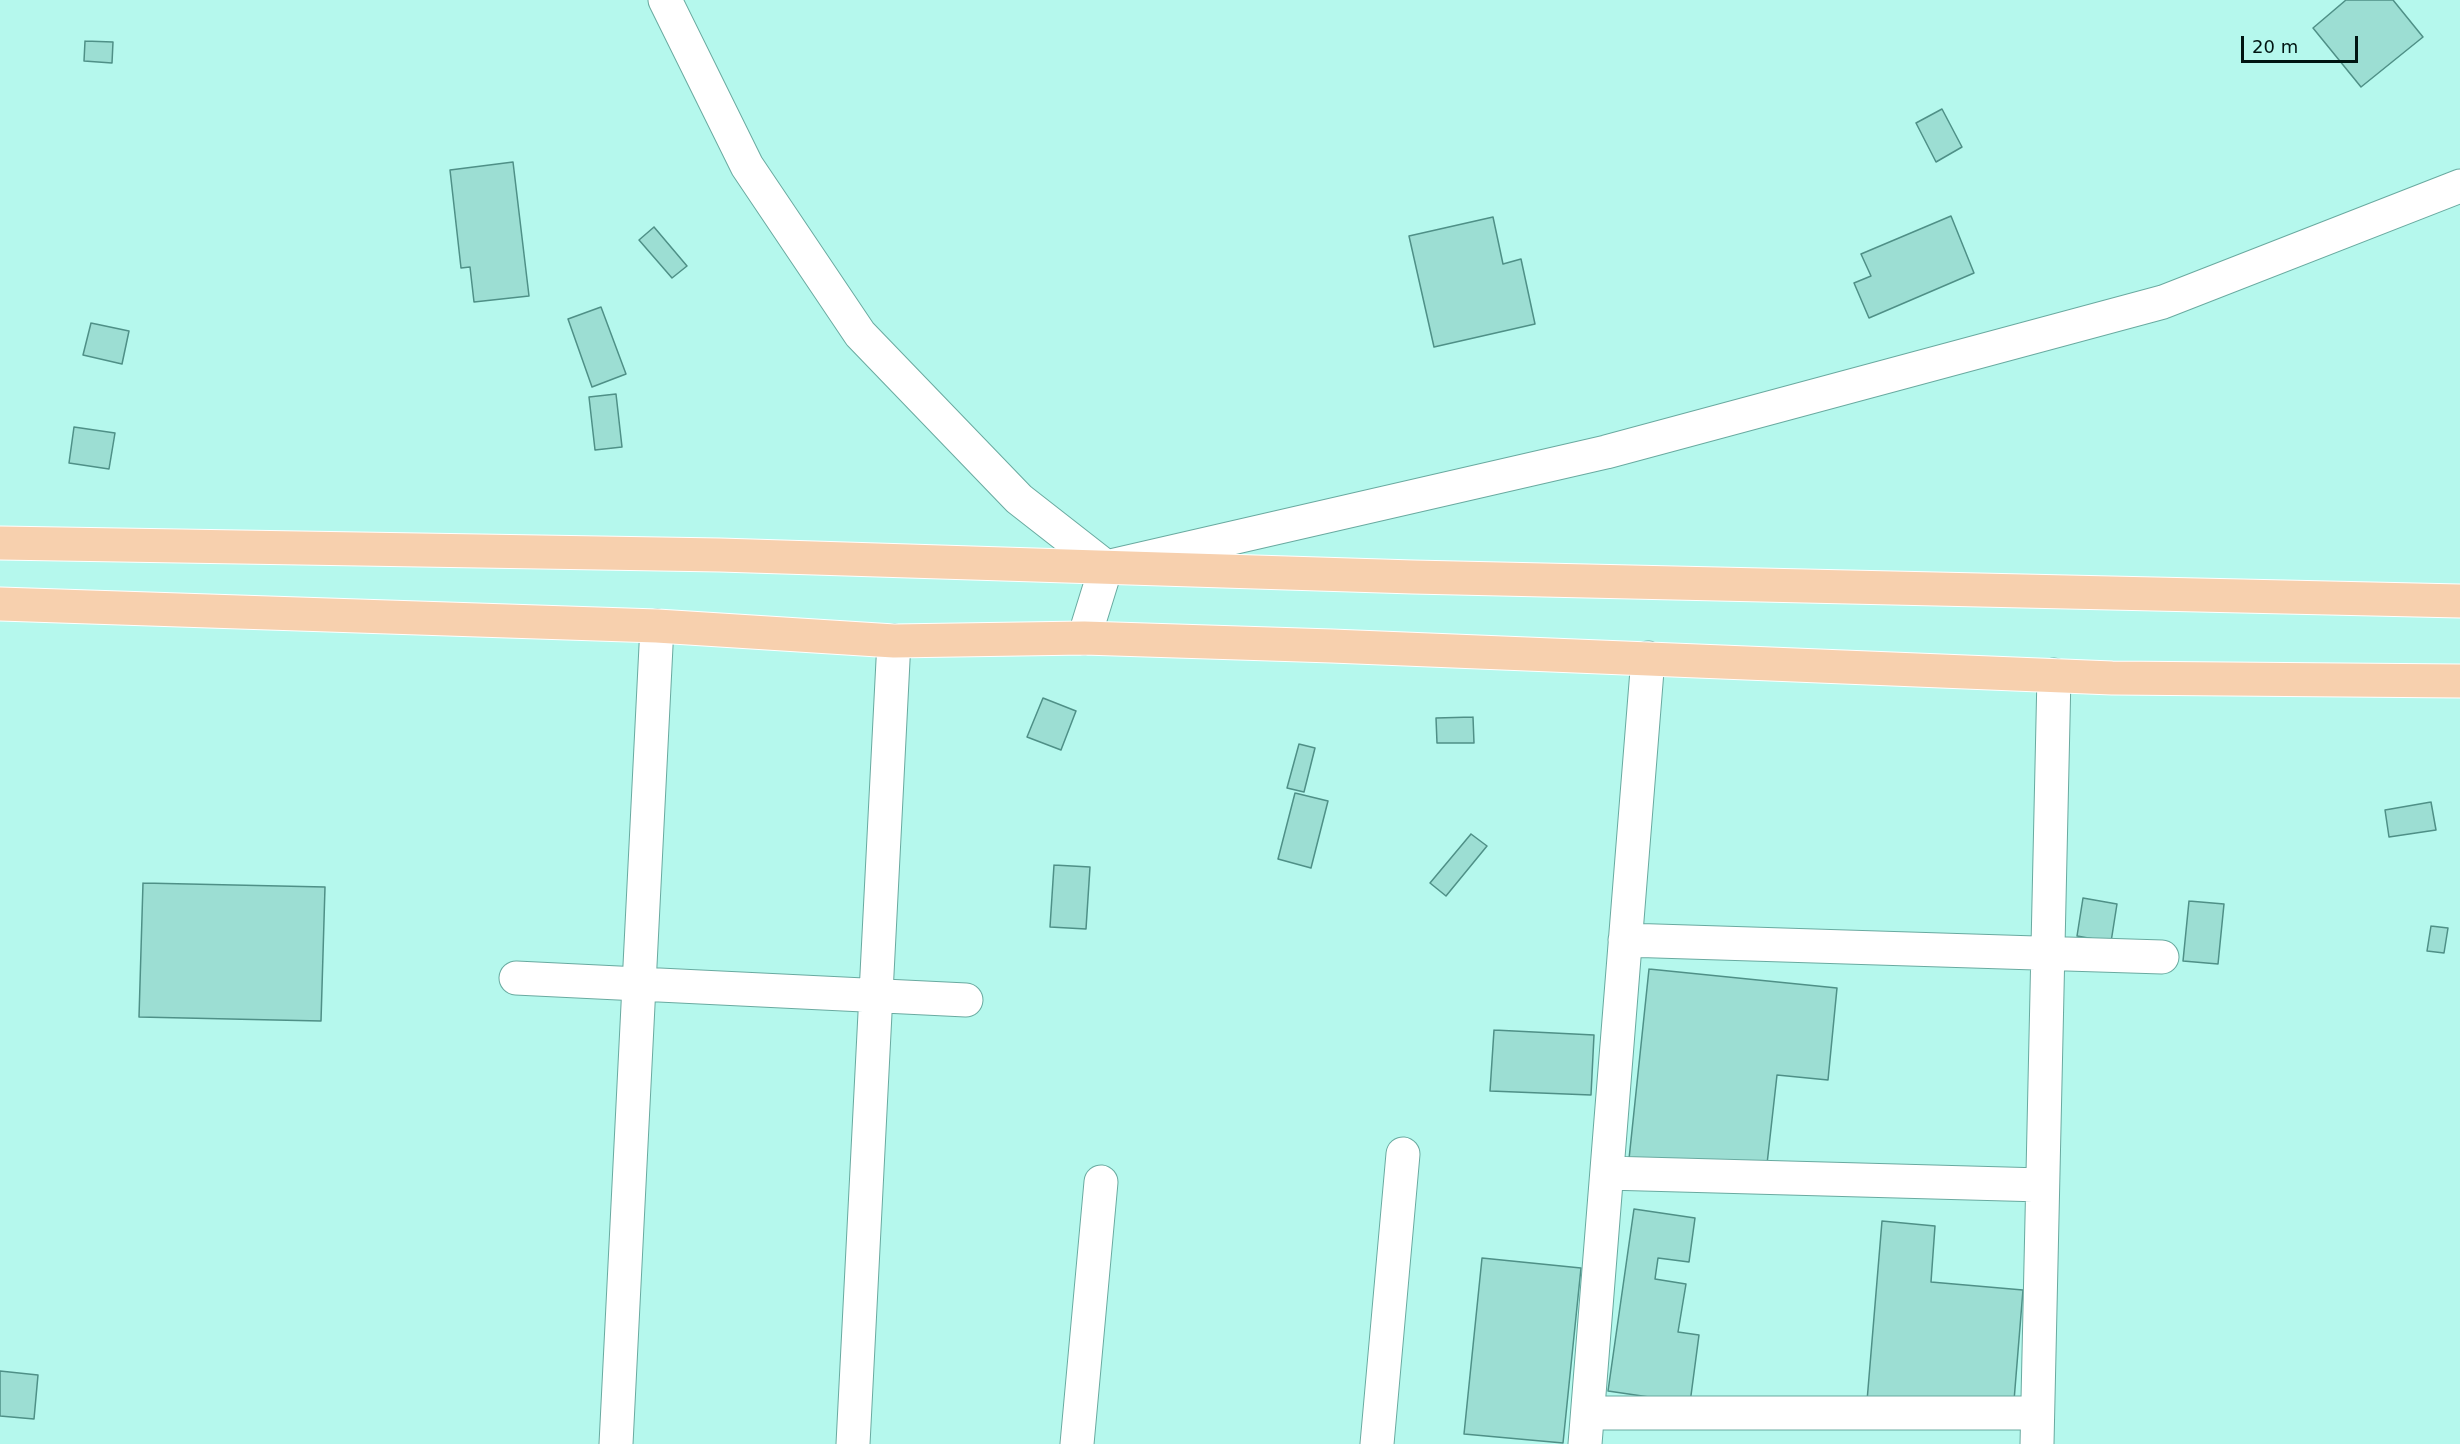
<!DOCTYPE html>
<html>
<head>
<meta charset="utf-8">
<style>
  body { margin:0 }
  #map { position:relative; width:2460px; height:1444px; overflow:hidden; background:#b5f8ed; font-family:"DejaVu Sans",sans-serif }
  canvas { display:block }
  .scale { position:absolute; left:2241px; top:36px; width:117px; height:27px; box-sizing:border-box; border:3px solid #001512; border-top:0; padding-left:8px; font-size:18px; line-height:21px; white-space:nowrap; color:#001512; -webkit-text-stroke:4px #b5f8ed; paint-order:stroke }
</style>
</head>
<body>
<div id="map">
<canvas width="2460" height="1444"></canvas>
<div class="scale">20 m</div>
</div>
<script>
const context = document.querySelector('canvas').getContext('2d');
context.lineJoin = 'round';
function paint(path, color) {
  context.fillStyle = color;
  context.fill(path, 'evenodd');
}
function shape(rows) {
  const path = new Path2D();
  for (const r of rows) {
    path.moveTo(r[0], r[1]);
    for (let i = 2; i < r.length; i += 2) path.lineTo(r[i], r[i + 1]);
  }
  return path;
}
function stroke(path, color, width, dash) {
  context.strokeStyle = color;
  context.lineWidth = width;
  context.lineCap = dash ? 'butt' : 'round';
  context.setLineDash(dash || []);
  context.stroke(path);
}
const building = shape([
  [2346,0,2393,0,2423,37,2361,87,2313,28,2346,0],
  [85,41,113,42,112,63,84,61,85,41],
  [1942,109,1962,147,1936,162,1916,123,1942,109],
  [513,162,529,296,474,302,470,267,461,268,450,170,513,162],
  [1951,216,1974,273,1869,318,1854,283,1871,276,1861,254,1951,216],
  [1493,217,1503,264,1521,259,1535,324,1434,347,1409,236,1493,217],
  [654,227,687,266,672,278,639,240,654,227],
  [601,307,626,374,592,387,568,319,601,307],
  [91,323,129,331,122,364,83,355,91,323],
  [616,394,622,447,595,450,589,397,616,394],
  [74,427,115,433,109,469,69,463,74,427],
  [1043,698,1076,711,1061,750,1027,737,1043,698],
  [1473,717,1474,743,1437,743,1436,718,1473,717],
  [1299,744,1315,748,1304,792,1287,788,1299,744],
  [1295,793,1328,801,1311,868,1278,859,1295,793],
  [2431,802,2436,830,2389,837,2385,810,2431,802],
  [1471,834,1487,846,1446,896,1430,883,1471,834],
  [1054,865,1090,867,1086,929,1050,927,1054,865],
  [143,883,325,887,321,1021,139,1017,143,883],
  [2083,898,2117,904,2111,942,2077,936,2083,898],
  [2189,901,2224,904,2218,964,2183,961,2189,901],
  [2431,926,2448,928,2444,953,2427,951,2431,926],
  [1649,969,1837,988,1828,1080,1777,1075,1766,1173,1629,1159,1649,969],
  [1494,1030,1594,1035,1591,1095,1490,1091,1494,1030],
  [1634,1209,1695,1218,1689,1262,1658,1258,1655,1279,1686,1284,1678,1332,1699,1335,1690,1403,1608,1391,1634,1209],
  [1882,1221,1935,1226,1931,1282,2023,1290,2013,1413,1867,1401,1882,1221],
  [1482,1258,1581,1268,1563,1443,1464,1434,1482,1258],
  [0,1371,38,1375,34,1419,0,1416,0,1371]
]);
paint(building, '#9cded3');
stroke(building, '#4f9087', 1.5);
const minor = shape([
  [665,0,747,166,860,334,1019,499,1106,567],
  [1084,638,1106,567,1606,452,2163,302,2460,186],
  [1625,940,2162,957],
  [516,978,966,1000],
  [1607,1173,2042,1185],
  [1588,1413,2037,1413],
  [616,1444,657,626],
  [853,1444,894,641],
  [1077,1444,1101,1182],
  [1377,1444,1403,1154],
  [1585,1444,1648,658],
  [2037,1444,2054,675]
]);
const trunk = shape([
  [0,543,720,555,1413,577,2460,601],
  [0,604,657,626,894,641,1084,638,1332,646,2112,678,2460,681]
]);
stroke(minor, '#69aaa0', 35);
stroke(trunk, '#fff', 35);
stroke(minor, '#fff', 33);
stroke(trunk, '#f7d0ae', 33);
</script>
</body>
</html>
